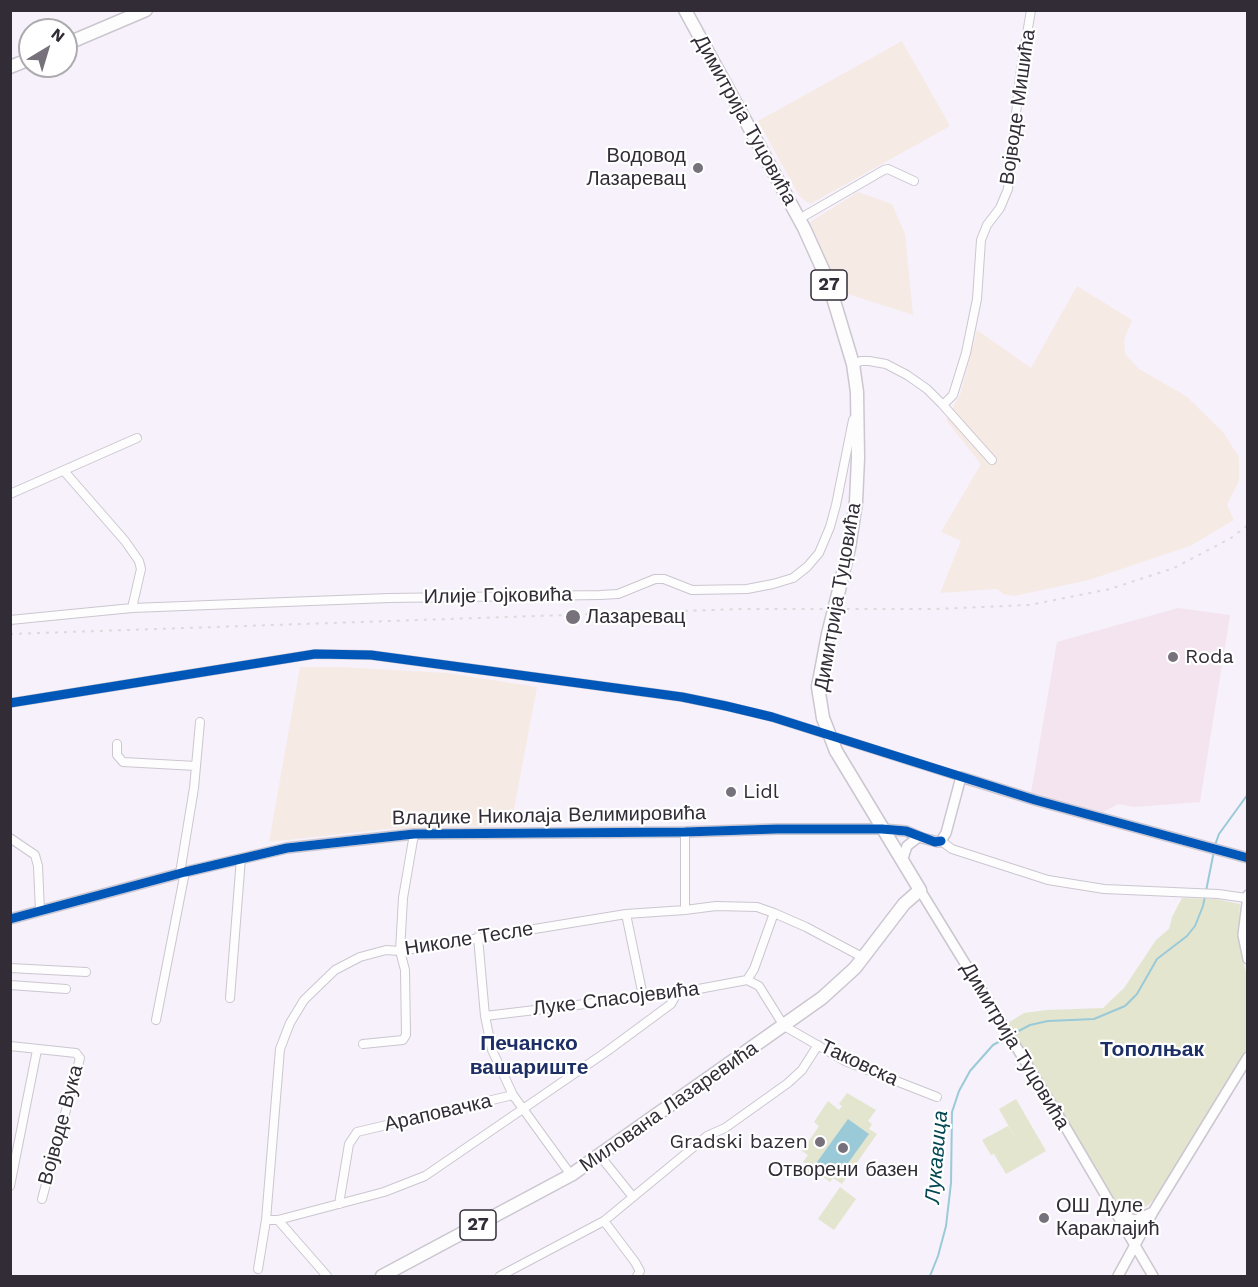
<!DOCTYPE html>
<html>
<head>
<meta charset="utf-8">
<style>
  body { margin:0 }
  #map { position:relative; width:1258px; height:1287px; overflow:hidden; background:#f6f1fa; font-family:"Work Sans",sans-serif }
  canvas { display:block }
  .frame { position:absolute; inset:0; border:12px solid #312c36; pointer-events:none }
  .north { position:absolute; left:18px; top:18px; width:60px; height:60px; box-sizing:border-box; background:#fff; border:2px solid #adabaf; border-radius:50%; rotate:38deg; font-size:16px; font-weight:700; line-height:24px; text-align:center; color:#312c36 }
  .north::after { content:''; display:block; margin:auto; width:21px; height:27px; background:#76717b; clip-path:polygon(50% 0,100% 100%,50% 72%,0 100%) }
</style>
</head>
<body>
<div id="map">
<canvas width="1258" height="1287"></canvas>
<div class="frame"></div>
<div class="north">N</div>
</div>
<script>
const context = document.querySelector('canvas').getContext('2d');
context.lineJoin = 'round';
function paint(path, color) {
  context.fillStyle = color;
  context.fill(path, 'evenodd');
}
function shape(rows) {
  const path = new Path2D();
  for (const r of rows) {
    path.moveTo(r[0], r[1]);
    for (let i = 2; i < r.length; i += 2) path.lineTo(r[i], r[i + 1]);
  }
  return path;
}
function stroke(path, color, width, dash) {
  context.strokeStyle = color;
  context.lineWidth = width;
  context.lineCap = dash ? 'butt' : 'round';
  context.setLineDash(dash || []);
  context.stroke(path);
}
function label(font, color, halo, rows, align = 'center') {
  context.font = font + ' "Work Sans",sans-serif';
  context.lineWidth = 4.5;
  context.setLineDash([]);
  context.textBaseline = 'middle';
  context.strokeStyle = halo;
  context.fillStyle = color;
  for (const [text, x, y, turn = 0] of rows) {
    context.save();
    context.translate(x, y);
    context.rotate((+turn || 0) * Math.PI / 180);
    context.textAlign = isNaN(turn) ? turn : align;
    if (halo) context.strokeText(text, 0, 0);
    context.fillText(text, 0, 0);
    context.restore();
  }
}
paint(shape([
  [1178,608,1230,615,1200,802,1134,807,1118,804,1103,812,1031,793,1057,642]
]), '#f3e4ef');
paint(shape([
  [902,41,950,126,810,204,800,197,758,121],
  [858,192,892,204,905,234,913,315,839,291,810,222],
  [1077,286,1132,320,1124,340,1125,354,1139,369,1186,396,1223,432,1239,457,1239,481,1227,505,1234,520,1190,546,1089,580,1014,596,1003,594,997,589,940,593,961,541,941,532,981,464,946,420,960,395,977,330,1031,368],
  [300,667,340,667,447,673,537,687,511,825,386,829,269,842]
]), '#f6eae5');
paint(shape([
  [1182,898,1216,899,1240,904,1238,939,1248,981,1248,1048,1156,1197,1147,1206,1134,1210,1122,1209,1112,1200,1008,1023,1024,1013,1047,1010,1103,1008,1124,988,1156,940,1169,929,1172,917],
  [847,1093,876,1110,868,1121,872,1124,869,1129,877,1134,842,1184,833,1178,830,1182,816,1172,813,1176,806,1171,809,1166,803,1162,808,1155,802,1151,819,1126,814,1122,828,1101,839,1110,842,1106,839,1104],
  [1016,1099,1046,1151,1006,1174,994,1154,991,1155,982,1140,1008,1126,1017,1141,999,1109],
  [840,1187,856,1199,834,1230,818,1219]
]), '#e4e5cf');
paint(shape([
  [848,1119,869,1134,838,1177,817,1162]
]), '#9acad8');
stroke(shape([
  [1215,845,1219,834,1248,794],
  [1013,1034,1030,1025,1048,1021,1094,1019,1125,1006,1137,994,1157,959,1187,936,1195,926,1203,906,1214,851],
  [930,1276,938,1256,946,1226,951,1183,952,1112,959,1091,970,1071,993,1045,1008,1037]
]), '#9acad8', 2);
const minor = shape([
  [799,219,884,170,888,169,914,181],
  [853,364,861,361,869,361,886,364,907,375,927,389,942,404,992,460],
  [943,405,953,395,966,353,977,299,981,240,987,225,1000,208,1008,189,1020,76,1031,10],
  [64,471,125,541,139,561,141,569,132,608],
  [10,494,137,438],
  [10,620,132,608,389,598,600,595,618,594,655,579,664,579,692,590,747,589,773,584,793,578,807,567,819,553,830,527,836,505,853,420],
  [10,703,315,654,371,655,682,697,726,706,772,717,961,777],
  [117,744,117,755,123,762,196,766],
  [10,838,35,855,38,866,40,911],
  [941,841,952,849,1048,880,1104,889,1218,894,1246,898],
  [180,873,194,788,200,722],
  [685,910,685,832],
  [774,913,754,969,747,980,759,986,784,1026,845,1061,937,1097],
  [626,914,643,996],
  [478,937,485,1016,492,1050,513,1095,571,1175],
  [10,968,86,972],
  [10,985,66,989],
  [230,998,241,858],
  [485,1016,677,993,747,980],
  [156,1020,185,872],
  [363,1044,403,1040,406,1035,405,970,400,951,403,898,414,834],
  [10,1046,76,1053,80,1058,42,1199],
  [600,1156,633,1197],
  [10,1186,37,1050],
  [339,1204,349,1144,357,1132,513,1095],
  [266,1220,278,1220,384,1192,425,1176,606,1052,671,1004,677,993],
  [278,1220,327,1276],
  [604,1221,635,1262,640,1271,637,1276],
  [258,1269,266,1220,280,1049,290,1023,304,1000,335,970,360,957,386,950,400,951,626,914,685,910,716,906,757,907,774,913,806,927,864,958],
  [500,1276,604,1221,707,1136,725,1128,788,1083,802,1070,818,1045]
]);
const tertiary = shape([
  [902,861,907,846,916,839],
  [920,890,1066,1128,1153,1276],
  [1248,895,1243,935,1248,959],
  [10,919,185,872,287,848,414,834,685,832,777,829,882,829,906,831,922,838,938,842,941,841,946,833,961,777,1035,800,1248,858],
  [1117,1214,1135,1220,1153,1212],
  [1118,1276,1153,1212,1248,1057]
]);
const primary = shape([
  [685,10,804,228,828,281,853,364,857,392,858,458,856,502,849,548,839,590],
  [66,44,146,10],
  [10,67,30,59],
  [823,718,818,687,828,634],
  [382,1276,571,1175,822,998,855,968,904,904,920,890,836,751]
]);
stroke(minor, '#cbc6cf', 10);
stroke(tertiary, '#cbc6cf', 12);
stroke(primary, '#cbc6cf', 15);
stroke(minor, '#fefdfe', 8);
stroke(tertiary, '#fefdfe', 9);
stroke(primary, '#fefdfe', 12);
stroke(shape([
  [10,634,741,609,935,609,1029,605,1110,589,1174,568,1231,538,1248,525]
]), '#dcdadc', 2, [3, 6]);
const primaryBridge = shape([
  [828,634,839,590],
  [823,718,836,751]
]);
stroke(primaryBridge, '#cbc6cf', 15, []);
stroke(primaryBridge, '#fefdfe', 12);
stroke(shape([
  [10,703,315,654,371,655,682,697,726,706,772,717,1035,800,1248,858],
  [10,919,185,872,287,848,414,834,685,832,777,829,882,829,906,831,935,842,941,841]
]), '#0057b8', 9);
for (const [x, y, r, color] of [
  [698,168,6,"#76717b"],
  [573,617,8,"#76717b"],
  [1173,657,6,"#76717b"],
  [731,792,6,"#76717b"],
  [820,1142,6,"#76717b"],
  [843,1148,6,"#76717b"],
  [1044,1218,6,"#76717b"]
]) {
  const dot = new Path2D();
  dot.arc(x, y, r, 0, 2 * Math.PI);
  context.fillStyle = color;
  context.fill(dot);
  stroke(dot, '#fff', 2);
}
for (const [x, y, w] of [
  [829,285,36],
  [478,1225,36]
]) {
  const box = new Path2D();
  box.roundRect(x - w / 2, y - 15, w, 30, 4.5);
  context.fillStyle = '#fff';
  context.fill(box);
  stroke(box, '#312c36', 1.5);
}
label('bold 18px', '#312c36', null, [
  ["27",829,285],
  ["27",478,1225]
]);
label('20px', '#312c36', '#fff', [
  ["Војводе Мишића",1018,107,-82],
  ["Димитрија Туцовића",745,120,61],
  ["Илије Гојковића",498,596,-1],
  ["Димитрија Туцовића",838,597,-80],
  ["Владике Николаја Велимировића",549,816,-1],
  ["Николе Тесле",469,939,-9],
  ["Луке Спасојевића",616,999,-7],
  ["Димитрија Туцовића",1015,1046,59],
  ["Таковска",859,1063,25],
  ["Милована Лазаревића",669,1107,-35],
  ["Араповачка",438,1113,-13],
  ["Војводе Вука",61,1125,-75]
]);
label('20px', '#312c36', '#fff', [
  ["Водовод",686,156,"right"],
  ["Лазаревац",686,179,"right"],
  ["Лазаревац",586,617],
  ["Roda",1185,657],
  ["Lidl",743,792],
  ["Gradski bazen",808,1142,"right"],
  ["Отворени базен",843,1170,"center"],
  ["ОШ Дуле",1056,1206],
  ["Караклајић",1056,1229]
], 'left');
label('bold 21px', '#1e2f66', '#fff', [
  ["Печанско",529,1044],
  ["вашариште",529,1068],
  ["Тополњак",1152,1050]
]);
label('italic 21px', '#024751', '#fff', [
  ["Лукавица",937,1157,-85]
]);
</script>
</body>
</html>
